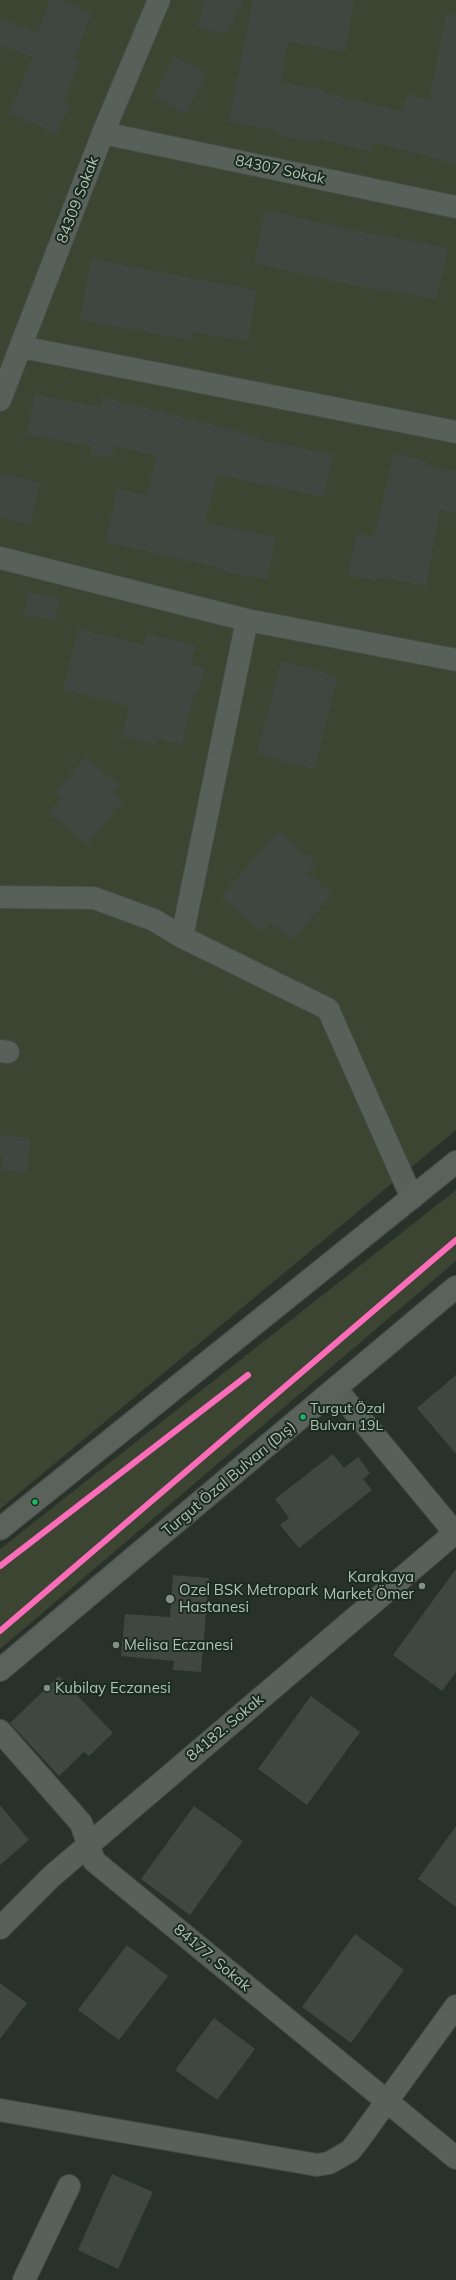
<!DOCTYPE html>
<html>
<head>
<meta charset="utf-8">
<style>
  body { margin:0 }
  canvas { display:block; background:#28312a }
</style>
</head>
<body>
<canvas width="456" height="2280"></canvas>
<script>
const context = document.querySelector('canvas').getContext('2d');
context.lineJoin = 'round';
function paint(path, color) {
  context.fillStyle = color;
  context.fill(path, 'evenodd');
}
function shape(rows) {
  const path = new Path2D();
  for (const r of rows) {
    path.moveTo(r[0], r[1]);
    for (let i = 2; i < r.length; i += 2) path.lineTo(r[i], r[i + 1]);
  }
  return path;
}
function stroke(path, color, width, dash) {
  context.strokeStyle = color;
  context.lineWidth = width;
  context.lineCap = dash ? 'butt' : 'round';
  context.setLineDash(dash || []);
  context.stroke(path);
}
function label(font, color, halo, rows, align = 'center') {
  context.font = font + ' Mulish,sans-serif';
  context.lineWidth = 4;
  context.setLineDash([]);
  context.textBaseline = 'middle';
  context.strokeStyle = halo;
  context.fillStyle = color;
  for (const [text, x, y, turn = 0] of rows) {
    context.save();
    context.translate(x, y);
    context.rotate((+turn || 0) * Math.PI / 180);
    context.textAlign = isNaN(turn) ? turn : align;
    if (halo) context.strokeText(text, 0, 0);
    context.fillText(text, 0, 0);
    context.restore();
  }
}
paint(shape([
  [0,0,456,0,456,1130,0,1509],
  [456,1190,456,1261,0,1649,0,1549]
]), '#3b4532');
paint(shape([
  [50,0,65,0,91,14,74,59,80,61,64,102,70,104,57,134,9,113,33,57,0,45,0,19,38,32],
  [204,0,244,0,227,34,198,28],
  [253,0,354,0,345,52,288,42,281,82,325,90,324,93,402,111,407,94,429,100,446,14,456,15,456,164,373,142,371,152,315,138,314,142,277,135,278,131,229,122],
  [174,56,207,73,186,114,154,97],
  [265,210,371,234,371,233,448,248,436,300,385,289,385,292,332,281,254,263],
  [91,259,256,290,248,341,192,332,190,340,80,320],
  [35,394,101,407,103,397,260,437,259,440,333,454,324,497,217,475,205,523,276,537,267,580,223,571,224,569,106,542,117,489,147,495,156,456,114,446,111,458,90,454,92,447,27,434],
  [394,453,426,461,425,465,456,471,456,513,440,510,426,586,377,577,376,581,348,575,357,533,374,537],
  [0,474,40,482,31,525,0,518],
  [28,592,60,598,55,621,24,615],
  [78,629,145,645,147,634,196,645,191,664,205,668,198,692,195,691,182,745,158,739,156,745,122,737,129,706,63,690],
  [281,661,338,676,314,769,257,754],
  [85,757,120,785,113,792,123,800,87,845,49,813,61,799,55,793],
  [278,831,316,863,307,873,332,894,292,940,270,922,262,932,221,897],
  [0,1135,30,1138,27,1172,2,1170,3,1156,0,1156],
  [456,1375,456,1454,417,1408],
  [333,1454,344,1468,358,1457,370,1473,363,1479,372,1490,299,1548,280,1525,289,1518,275,1499],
  [456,1569,456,1672,442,1691,393,1655],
  [173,1575,209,1578,201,1672,173,1670,174,1661,121,1656,125,1614,170,1617],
  [59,1676,113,1733,89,1756,84,1752,59,1776,10,1723],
  [311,1696,360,1732,307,1805,258,1769],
  [0,1805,29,1840,0,1865],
  [194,1806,243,1841,190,1915,141,1879],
  [456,1826,456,1907,418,1879],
  [355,1934,404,1970,351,2043,302,2007],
  [127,1945,168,1976,119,2040,78,2010],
  [0,1983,27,2003,0,2039],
  [214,2018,255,2049,217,2100,175,2070],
  [112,2174,153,2192,118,2269,78,2250]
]), '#3f4740');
const minor = shape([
  [103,133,456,207],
  [21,347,456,432],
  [0,400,103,133,159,0],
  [0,558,247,620,456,660],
  [0,897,94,898,154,920,182,937,328,1009,412,1198],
  [182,937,247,620],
  [0,1051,8,1052],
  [336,1389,456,1534],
  [0,1731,81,1823,94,1861,456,2158],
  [0,1928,52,1876,456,1532],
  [0,2110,317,2165,329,2163,350,2151,358,2141,456,2006],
  [24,2280,69,2186]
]);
const major = shape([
  [0,1529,456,1162],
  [0,1670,456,1287]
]);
stroke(minor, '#454c46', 24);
stroke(major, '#454e47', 24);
stroke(minor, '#576059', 22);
stroke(major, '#59625b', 22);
stroke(shape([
  [0,1566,248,1375],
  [0,1631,456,1240]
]), '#fb6dba', 6);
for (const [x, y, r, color] of [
  [303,1417,3.5,"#1ab867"],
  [35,1502,3.5,"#1ab867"],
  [422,1586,4,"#818f84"],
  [170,1599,5,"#818f84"],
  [116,1645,4,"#818f84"],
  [47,1688,4,"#818f84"]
]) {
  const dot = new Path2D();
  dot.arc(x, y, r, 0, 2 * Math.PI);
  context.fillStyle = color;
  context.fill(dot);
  stroke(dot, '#1c2b1f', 1.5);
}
label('14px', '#b1c2b5', '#1c2b1f', [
  ["Turgut Özal",310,1409],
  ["Bulvarı 19L",310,1426]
], 'left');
label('15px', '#b1c2b5', '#1c2b1f', [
  ["84307 Sokak",280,170,12],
  ["84309 Sokak",78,200,-69],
  ["Turgut Özal Bulvarı (Dış)",229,1479,-40],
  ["84182. Sokak",225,1728,-40],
  ["84177. Sokak",212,1958,40]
]);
label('15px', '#b1c2b5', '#1c2b1f', [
  ["Karakaya",414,1577,"right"],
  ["Market Ömer",414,1594,"right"],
  ["Ozel BSK Metropark",179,1590],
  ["Hastanesi",179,1607],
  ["Melisa Eczanesi",124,1645],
  ["Kubilay Eczanesi",55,1688]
], 'left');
</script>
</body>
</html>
